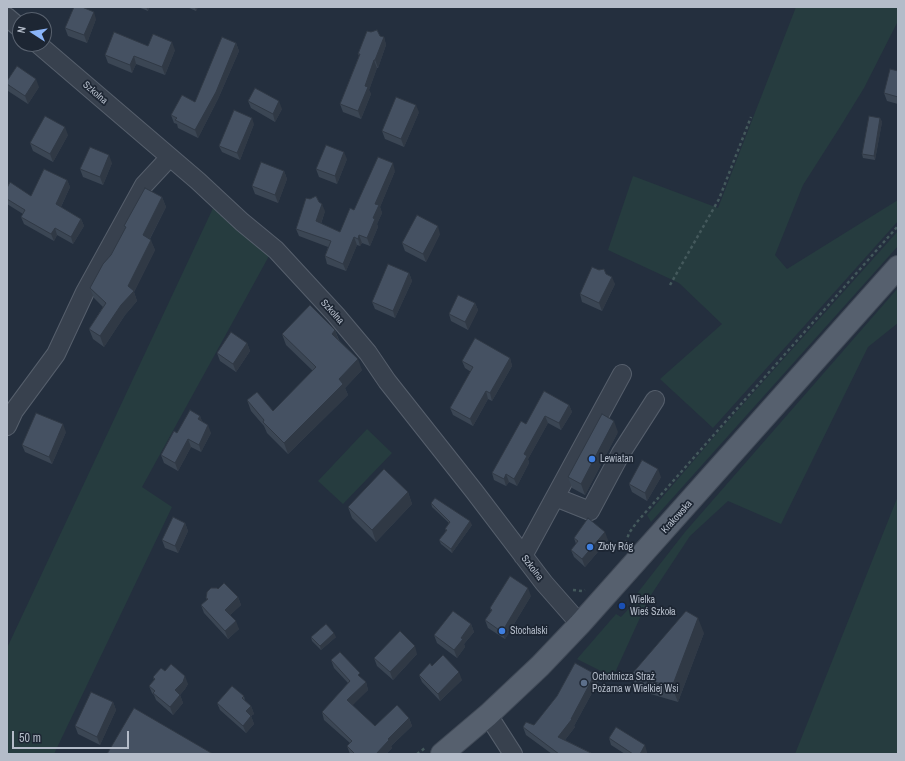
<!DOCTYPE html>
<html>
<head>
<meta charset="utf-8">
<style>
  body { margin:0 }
  #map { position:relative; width:905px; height:761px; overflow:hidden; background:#242f3e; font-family:"Archivo Narrow",sans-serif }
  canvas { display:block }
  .frame { position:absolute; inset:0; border:8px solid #b4bcc9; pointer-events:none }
  .north { position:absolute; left:12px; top:12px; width:40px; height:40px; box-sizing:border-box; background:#1d2633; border:1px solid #59626f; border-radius:50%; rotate:282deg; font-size:11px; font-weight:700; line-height:16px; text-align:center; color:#b4bcc9 }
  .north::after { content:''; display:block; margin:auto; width:14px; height:18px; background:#8ab4f8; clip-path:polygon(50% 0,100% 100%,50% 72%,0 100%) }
  .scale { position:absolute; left:12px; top:731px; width:117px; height:18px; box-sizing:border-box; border:2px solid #b4bcc9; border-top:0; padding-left:5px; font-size:12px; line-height:14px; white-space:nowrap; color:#b4bcc9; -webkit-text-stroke:3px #1d2633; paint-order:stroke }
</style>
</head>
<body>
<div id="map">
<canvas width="905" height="761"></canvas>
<div class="frame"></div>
<div class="north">N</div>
<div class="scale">50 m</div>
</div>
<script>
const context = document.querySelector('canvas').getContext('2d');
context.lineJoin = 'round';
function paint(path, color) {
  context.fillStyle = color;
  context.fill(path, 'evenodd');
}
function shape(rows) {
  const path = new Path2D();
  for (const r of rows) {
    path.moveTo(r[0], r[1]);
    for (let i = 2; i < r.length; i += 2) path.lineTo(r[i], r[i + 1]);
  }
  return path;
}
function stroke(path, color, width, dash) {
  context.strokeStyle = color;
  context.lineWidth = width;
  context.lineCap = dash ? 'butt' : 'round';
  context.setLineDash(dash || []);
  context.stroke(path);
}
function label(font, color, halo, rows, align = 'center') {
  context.font = font + ' "Archivo Narrow",sans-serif';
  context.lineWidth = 3.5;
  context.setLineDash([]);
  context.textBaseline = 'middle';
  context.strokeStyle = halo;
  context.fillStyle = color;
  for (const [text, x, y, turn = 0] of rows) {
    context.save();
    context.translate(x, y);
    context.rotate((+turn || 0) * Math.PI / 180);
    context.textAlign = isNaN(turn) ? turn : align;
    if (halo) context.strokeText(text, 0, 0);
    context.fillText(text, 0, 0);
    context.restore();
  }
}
paint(shape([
  [796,7,898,7,898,21,864,88,840,127,803,185,775,255,787,269,898,200,898,221,713,428,660,379,722,324,679,283,608,250,633,176,718,208],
  [214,206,269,256,142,487,172,507,54,754,7,754,7,648],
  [898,231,898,246,651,522,647,515,720,430],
  [898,288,898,323,868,347,781,524,728,501,690,536,649,598,613,677,577,659,616,614,621,617,635,602,632,600,685,532],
  [367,429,392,453,343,504,318,481],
  [898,496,898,754,795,754]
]), '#263c3f');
const minor = shape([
  [7,17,20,28],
  [38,44,198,181,242,222,276,250,336,315,368,353,387,381,474,491,544,583,580,624],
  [7,426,14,411,56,354,85,292,144,185,170,157],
  [555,497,590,511,621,453,655,400],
  [523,556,622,374],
  [488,715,513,754]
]);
const major = shape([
  [442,754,488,715,540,666,580,624,898,267]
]);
stroke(minor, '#565f6c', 20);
stroke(major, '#414a57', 24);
stroke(shape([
  [670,285,719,199,751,117],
  [626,543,629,533,637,522,898,226],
  [573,590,582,591,585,590],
  [417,754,425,748]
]), '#44595c', 2.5, [3, 3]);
stroke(minor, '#38414e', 18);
stroke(major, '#56606e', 22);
paint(shape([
  [138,7,149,7,148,11],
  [187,7,198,7,196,11],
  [96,19,87,43,68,36,65,28],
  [380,36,384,37,386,45,378,68,377,68,369,90,371,94,361,119,343,112,340,104,359,56,358,54],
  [236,43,239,51,218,99,198,138,178,128,177,124,174,123,171,115,195,102],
  [175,50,165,75,136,64,132,73,108,63,105,55],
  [898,71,898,104,887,101,884,93],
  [7,81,39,87,28,104,8,91,7,88],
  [248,101,282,109,275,122,251,108],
  [419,112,404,147,385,139,382,131],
  [880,118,882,122,875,160,863,158,862,154],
  [254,124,240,160,222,152,219,146],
  [68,135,53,162,33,151,30,143],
  [347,159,337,184,319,177,316,169],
  [112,163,103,185,83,177,80,169],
  [284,171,287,179,278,203,255,194,252,186],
  [395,171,380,207,382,213,377,224,378,227,370,246,362,243,360,246,357,245,346,271,327,264,325,256,328,247,299,236,296,229,325,211,321,224,340,232,354,210],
  [67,180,70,187,61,207,81,219,84,226,73,244,57,235,54,241,24,224,21,217,23,214,7,204,7,188,31,196],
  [162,197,166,207,150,239,155,250,134,292,137,301,125,315,104,347,93,339,89,329,103,307,94,298,90,288,111,255,125,229,124,226],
  [440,234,426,262,405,251,402,243],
  [409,273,412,281,395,318,375,309,372,302],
  [606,274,615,284,602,311,582,302,580,294],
  [475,303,478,310,468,330,451,321,449,314],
  [335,330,339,340,362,370,345,388,348,395,288,454,267,433,264,426,251,411,247,400,273,411,313,371,286,345,282,334],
  [247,343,250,351,236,372,220,361,217,353],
  [510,358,512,366,492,401,488,399,473,426,453,415,450,408,471,372,465,368,462,361],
  [569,405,572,412,561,430,548,423,528,459,529,463,517,486,509,482,506,486,494,480,492,473,526,424],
  [200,416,202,422,211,433,201,452,191,447,178,471,164,463,161,455,177,433],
  [66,432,52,464,25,452,22,445],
  [618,432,585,495,572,488,568,477],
  [661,477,647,501,632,492,629,484],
  [408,492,412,504,376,542,352,518,348,507],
  [431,503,472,525,452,553,441,544,439,540,446,531,445,529,449,523,432,507],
  [185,523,188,531,178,553,165,548,162,540],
  [574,538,608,540,585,567,574,557,571,550,576,544],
  [218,589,238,597,241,605,230,615,239,629,228,639,204,613,201,605,207,600,206,598],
  [531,596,505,639,488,628,485,620,491,611,490,608],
  [471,624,474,632,464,644,465,647,457,658,437,643,434,635],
  [704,633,678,702,637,690,631,675],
  [311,637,336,637,321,650,312,641],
  [417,654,393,680,377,666,374,658],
  [331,660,362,679,366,682,368,690,352,705,375,726,409,718,412,726,391,746,392,748,386,754,350,754,347,746,350,743,324,720,322,712,348,683,334,668],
  [432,666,462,680,440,701,422,682,419,675],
  [165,671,188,684,185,689,180,695,183,703,173,715,156,700,154,695,152,693,149,686,154,680,153,677],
  [598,682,574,726,575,727,565,740,593,754,552,754,526,735,523,727,534,725],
  [244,696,245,701,251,706,254,714,251,716,254,724,246,733,220,710,217,703],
  [113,702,116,710,100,745,78,734,75,726],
  [609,738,647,752,646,754,625,754,611,745]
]), '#3b4654');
paint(shape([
  [146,7,149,7,148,11],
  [195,7,198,7,196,11],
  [94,12,96,19,87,43,84,35],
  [384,37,386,45,378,68,375,60],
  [172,42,175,50,165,75,162,67],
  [236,43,239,51,218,99,198,138,195,130],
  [134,56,136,64,132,73,130,65],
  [374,60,377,68,369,90,371,94,361,119,358,111,365,86],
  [36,79,39,87,28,104,25,96],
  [279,101,282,109,275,122,273,114],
  [416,105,419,112,404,147,401,139],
  [252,118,254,124,240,160,237,153],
  [880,118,882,122,875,160,874,156],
  [65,127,68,135,53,162,50,154],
  [344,152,347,159,337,184,335,176],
  [109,155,112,163,103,185,100,177],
  [393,163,395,171,380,207,382,213,377,224,378,227,370,246,367,238,373,218,375,204],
  [284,171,287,179,278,203,275,195],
  [67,180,70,187,59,211,56,204],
  [162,197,166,207,146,246,143,235],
  [322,204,325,211,319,229,316,221],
  [81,219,84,226,73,244,71,237],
  [438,226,440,234,426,262,423,254],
  [55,228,57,235,54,241,51,234],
  [359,235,362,243,360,246,358,239],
  [354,237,357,245,346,271,343,264],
  [151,240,155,250,134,292,137,301,125,315,104,347,100,336,128,286],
  [409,273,412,281,395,318,393,311],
  [612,277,615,284,602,311,599,303],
  [475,303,478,310,468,330,465,322],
  [335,330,339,342,332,334],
  [247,343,250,351,236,372,233,364],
  [510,358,512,366,492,401,490,393],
  [358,359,362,370,345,388,348,395,288,454,284,443,339,379],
  [486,391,488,399,473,426,470,419],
  [569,405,572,412,561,430,559,423],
  [200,416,203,423,198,419],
  [545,416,548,423,528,459,529,463,517,486,514,479,524,454],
  [614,421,618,432,585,495,581,484],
  [63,424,66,432,52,464,49,457],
  [208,425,211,433,201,452,199,445],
  [188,439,191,447,178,471,175,463],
  [658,469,661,477,647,501,645,493],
  [506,474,509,482,506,486,504,479],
  [408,492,412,504,376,542,372,530],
  [470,521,472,525,452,553,451,549],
  [185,523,188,531,178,553,175,546],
  [605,532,608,540,585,567,582,559],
  [528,588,531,596,505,639,502,632],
  [238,597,241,605,228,617,225,610],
  [698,618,704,633,678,702,672,687],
  [236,621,239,629,228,639,225,631],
  [471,624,474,632,464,644,465,647,457,658,454,650,461,638],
  [334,633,336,637,321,650,320,646],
  [415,646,417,654,393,680,390,672],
  [459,672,462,680,440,701,438,694],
  [595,674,598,682,574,726,575,727,561,745,558,737,571,719],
  [185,676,188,684,185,689,180,695,183,703,173,715,170,707,175,690],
  [366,682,368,690,350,708,347,700],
  [113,702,116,710,100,745,97,737],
  [251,706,254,714,251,716,254,724,246,733,243,726,246,711],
  [409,718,412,726,391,746,392,748,386,754,376,754,388,739],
  [645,745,647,752,646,754,640,754]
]), '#303945');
const building = shape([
  [74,7,82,7,94,12,84,35,65,28,74,7],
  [377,30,380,36,384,37,375,60,374,60,365,86,368,87,358,111,340,104,360,54,358,54,367,31,371,32,377,30],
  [114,32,148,46,153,34,172,42,162,67,134,56,130,65,105,55,114,32],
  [222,37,236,43,216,92,195,130,175,120,177,118,171,115,182,95,195,102,222,37],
  [17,66,36,79,25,96,7,84,7,81,17,66],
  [890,69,898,71,898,97,884,93,890,69],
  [255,88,279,101,273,114,248,101,255,88],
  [396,97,416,105,401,139,382,131,396,97],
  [234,110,252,118,237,153,219,146,234,110],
  [45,116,65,127,50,154,30,143,45,116],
  [869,116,880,118,874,156,862,154,869,116],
  [326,145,344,152,335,176,316,169,326,145],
  [90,147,109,155,100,177,80,169,90,147],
  [378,157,393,163,375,204,379,205,373,218,375,219,367,238,359,235,358,239,354,237,343,264,325,256,331,241,296,229,306,198,310,199,316,196,319,202,322,204,316,221,340,232,350,208,354,210,378,157],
  [261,162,284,171,275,195,252,186,261,162],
  [44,169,67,180,56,204,81,219,71,237,55,228,51,234,21,217,25,210,7,199,7,188,10,182,31,196,44,169],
  [145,188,162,197,143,235,151,240,128,286,134,291,121,305,100,336,89,329,106,303,90,288,103,264,111,255,126,227,124,226,145,188],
  [417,215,438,226,423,254,402,243,417,215],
  [388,264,409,273,393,311,372,302,388,264],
  [592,267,599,270,604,269,606,274,612,277,599,303,580,294,592,267],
  [458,295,475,303,465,322,449,314,458,295],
  [310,305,335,330,332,334,358,359,339,379,343,384,284,443,263,422,264,420,247,400,257,392,273,411,316,367,282,334,310,305],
  [231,332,247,343,233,364,217,353,231,332],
  [475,338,510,358,490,393,486,391,470,419,450,408,473,367,462,361,475,338],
  [544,391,569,405,559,423,545,416,524,454,527,456,514,479,506,474,504,479,492,473,521,421,526,424,544,391],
  [190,410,200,416,198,419,208,425,199,445,188,439,175,463,161,455,174,431,177,433,190,410],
  [36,413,63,424,49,457,22,445,36,413],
  [602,414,614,421,581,484,568,477,602,414],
  [642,460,658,469,645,493,629,484,642,460],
  [384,469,408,492,372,530,348,507,384,469],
  [435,498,470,521,451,549,439,540,447,530,445,529,450,522,431,503,435,498],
  [173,517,185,523,175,546,162,540,173,517],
  [588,518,605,532,582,559,571,550,578,541,574,538,588,518],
  [510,576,528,588,502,632,485,620,492,610,490,608,510,576],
  [224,583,238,597,225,610,236,621,225,631,201,605,208,599,206,598,207,592,211,588,217,588,218,589,224,583],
  [453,611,471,624,461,638,463,639,454,650,434,635,453,611],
  [686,611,698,618,672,687,631,675,686,611],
  [326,624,334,633,320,646,311,637,326,624],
  [400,631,415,646,390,672,374,658,400,631],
  [340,652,360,673,358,675,366,682,347,700,375,726,397,705,409,718,388,739,389,740,376,754,355,754,347,746,352,741,322,712,350,681,331,660,340,652],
  [443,655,459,672,438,694,419,675,430,663,432,666,443,655],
  [575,663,595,674,571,719,572,719,558,737,593,754,559,754,523,727,526,722,534,725,557,696,575,663],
  [171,664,185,676,183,682,175,690,180,695,170,707,153,693,155,691,149,686,155,679,153,677,161,668,165,671,171,664],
  [232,686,244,696,242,698,251,706,246,711,251,716,243,726,217,703,232,686],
  [91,692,113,702,97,737,75,726,91,692],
  [134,708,213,754,107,754,134,708],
  [616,727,645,745,640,754,633,754,609,738,616,727]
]);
paint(building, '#455162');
stroke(building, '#303945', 1);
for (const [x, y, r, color] of [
  [592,459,4,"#3f7fe0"],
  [590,547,4,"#3f7fe0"],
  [622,606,4,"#1a4fb4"],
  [502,631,4,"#3f7fe0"],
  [584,683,4,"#5c6f8a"]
]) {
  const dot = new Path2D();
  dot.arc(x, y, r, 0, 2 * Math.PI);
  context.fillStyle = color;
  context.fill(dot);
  stroke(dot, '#1d2633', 1.5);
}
label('10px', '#b4bcc9', '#1d2633', [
  ["Szkolna",95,93,41],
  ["Szkolna",332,312,48],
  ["Krakowska",677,517,-48],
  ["Szkolna",532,568,52]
]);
label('10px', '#b4bcc9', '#1d2633', [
  ["Lewiatan",600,459],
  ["Złoty Róg",598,547],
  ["Wielka",630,600],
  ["Wieś Szkoła",630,612],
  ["Stochalski",510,631],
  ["Ochotnicza Straż",592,677],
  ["Pożarna w Wielkiej Wsi",592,689]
], 'left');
</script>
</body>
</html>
